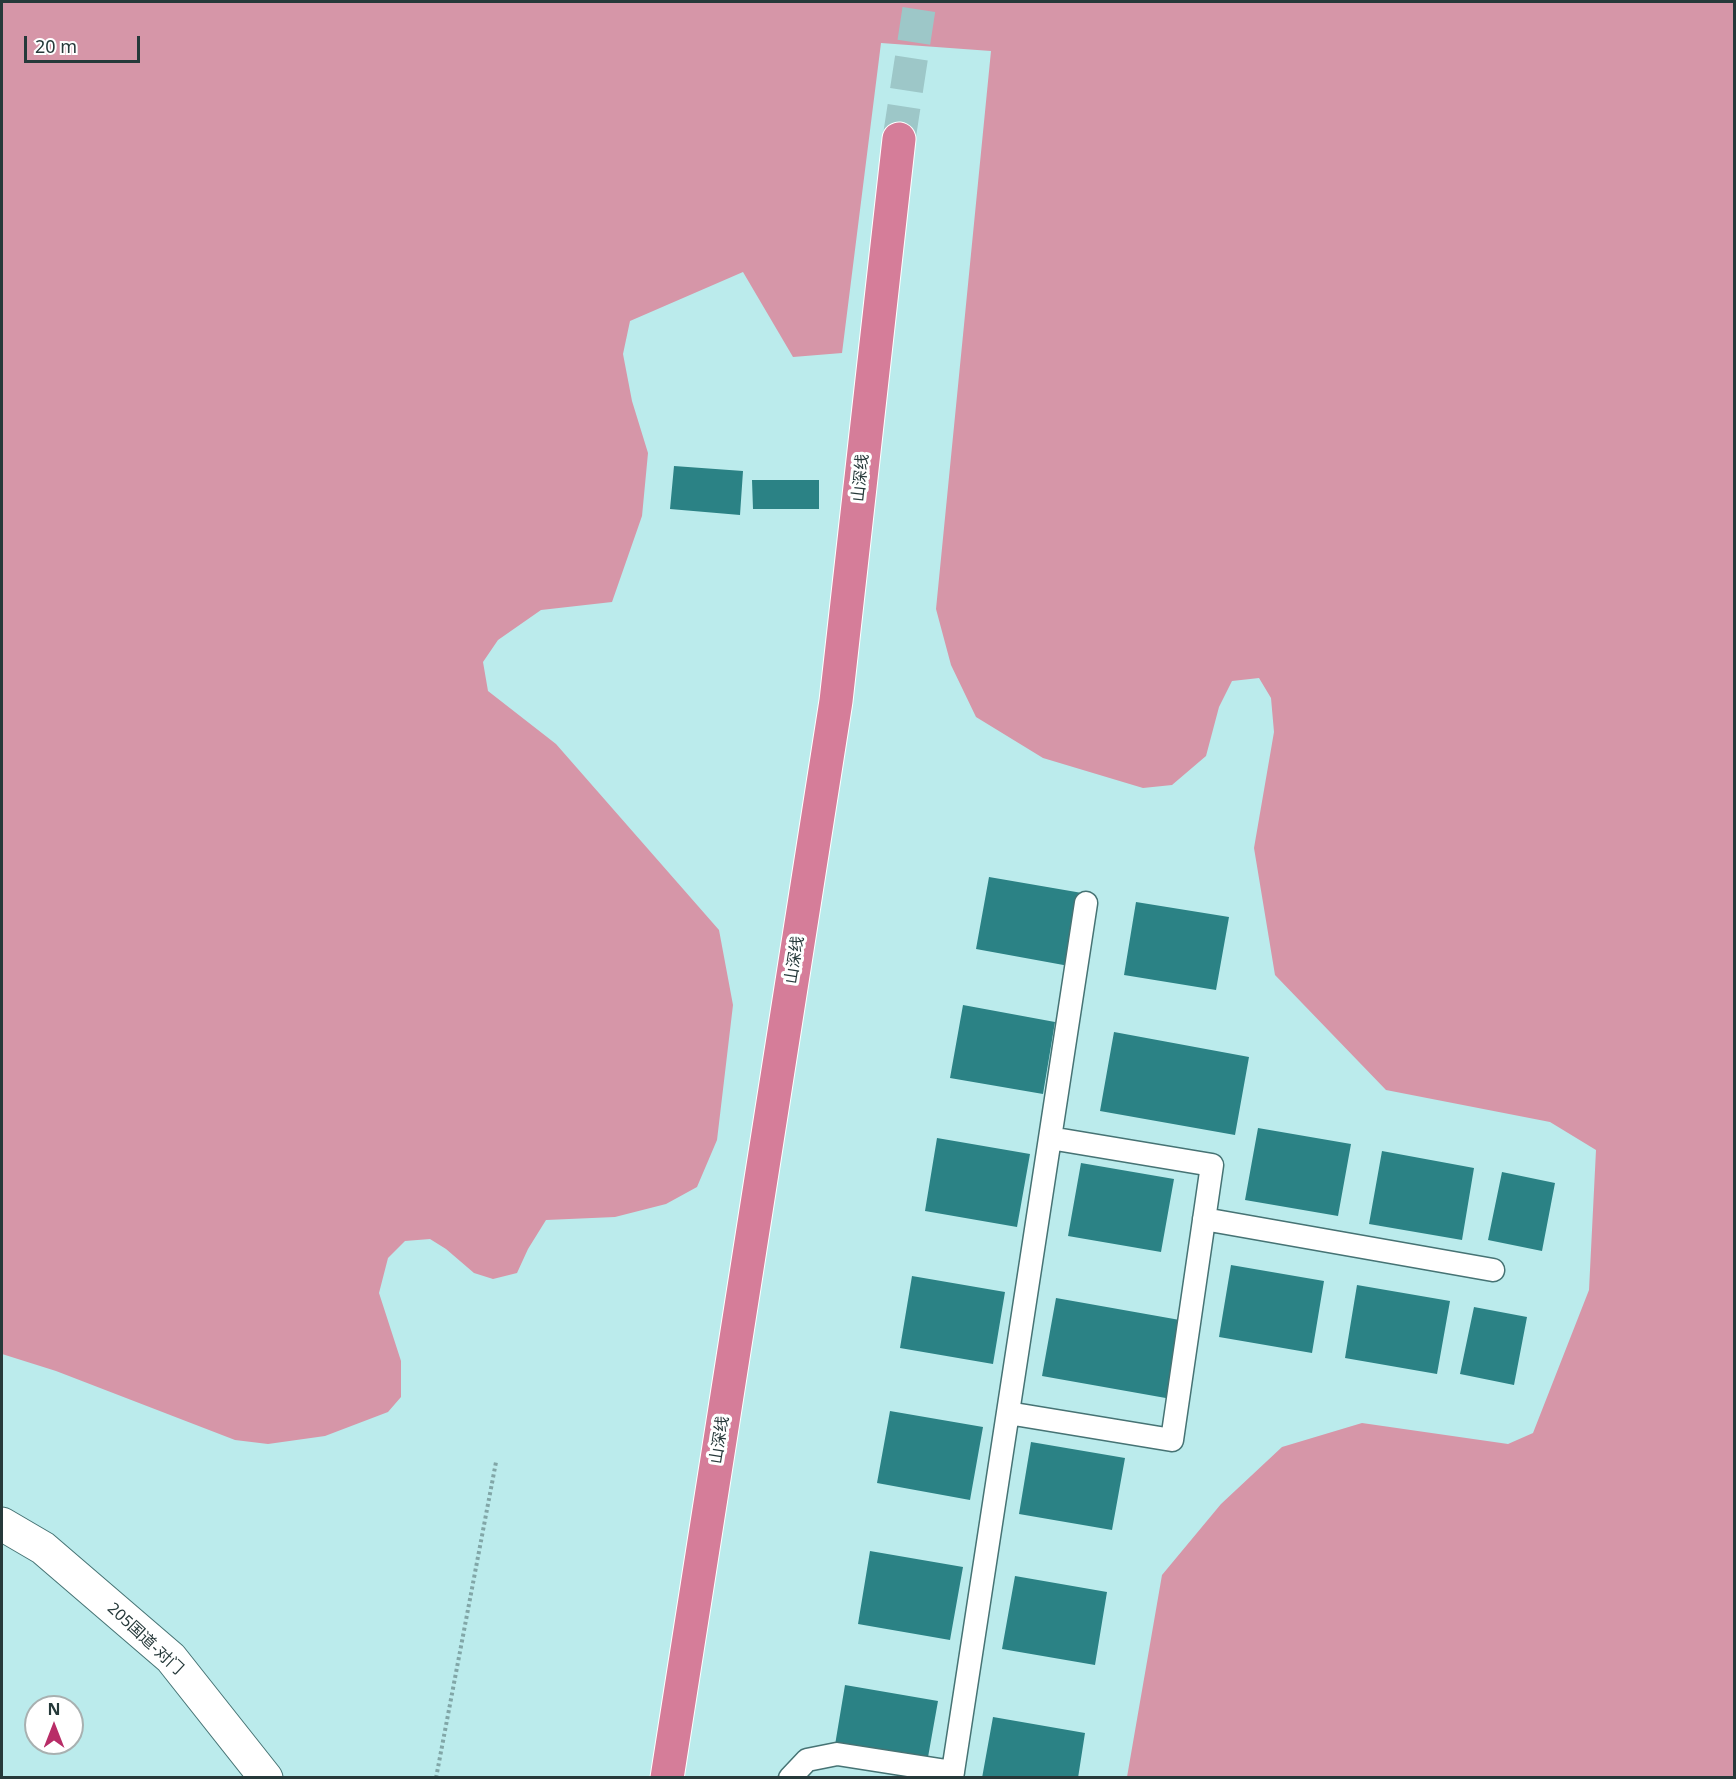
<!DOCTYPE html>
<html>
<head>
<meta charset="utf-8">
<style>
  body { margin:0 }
  #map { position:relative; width:1736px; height:1779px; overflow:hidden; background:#bbebec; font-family:"Noto Sans",sans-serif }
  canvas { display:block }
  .frame { position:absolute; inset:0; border:3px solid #26393a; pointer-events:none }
  .north { position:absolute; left:24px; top:1695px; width:60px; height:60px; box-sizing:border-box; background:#fff; border:2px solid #a8b0b0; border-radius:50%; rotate:0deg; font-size:16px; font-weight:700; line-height:24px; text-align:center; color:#26393a }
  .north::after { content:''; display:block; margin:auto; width:21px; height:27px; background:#b82d67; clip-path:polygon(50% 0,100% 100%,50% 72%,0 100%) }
  .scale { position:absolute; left:24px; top:36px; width:116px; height:27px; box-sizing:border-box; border:3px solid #26393a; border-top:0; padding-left:8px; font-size:18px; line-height:21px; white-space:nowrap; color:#26393a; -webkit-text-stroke:4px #fff; paint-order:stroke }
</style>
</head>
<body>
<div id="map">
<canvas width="1736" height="1779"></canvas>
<div class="frame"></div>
<div class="north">N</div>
<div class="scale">20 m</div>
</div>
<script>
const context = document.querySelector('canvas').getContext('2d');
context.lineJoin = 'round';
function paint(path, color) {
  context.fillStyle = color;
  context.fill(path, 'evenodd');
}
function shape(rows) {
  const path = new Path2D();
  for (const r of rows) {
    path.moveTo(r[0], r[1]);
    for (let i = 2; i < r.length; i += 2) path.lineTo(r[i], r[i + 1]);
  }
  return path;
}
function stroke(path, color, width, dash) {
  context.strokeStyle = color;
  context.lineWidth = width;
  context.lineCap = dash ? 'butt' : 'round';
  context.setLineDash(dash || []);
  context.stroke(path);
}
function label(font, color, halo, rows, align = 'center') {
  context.font = font + ' "Noto Sans","Noto Sans SC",sans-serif';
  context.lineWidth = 6;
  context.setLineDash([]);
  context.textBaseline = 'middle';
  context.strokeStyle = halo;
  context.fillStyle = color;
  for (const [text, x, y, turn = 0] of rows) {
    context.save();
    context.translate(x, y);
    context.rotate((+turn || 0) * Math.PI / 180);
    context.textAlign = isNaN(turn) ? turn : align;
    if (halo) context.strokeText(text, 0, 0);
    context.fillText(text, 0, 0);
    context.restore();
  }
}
paint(shape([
  [2,2,1734,2,1734,1777,1127,1777,1162,1575,1221,1504,1282,1447,1362,1423,1508,1444,1533,1433,1589,1290,1596,1150,1550,1122,1386,1090,1275,975,1254,848,1274,732,1271,698,1259,678,1232,681,1219,707,1206,756,1172,785,1143,788,1043,758,976,717,951,665,936,609,991,51,881,43,842,353,793,357,743,272,630,321,623,354,632,401,648,453,642,516,612,602,541,610,498,640,483,662,488,691,556,744,719,930,733,1005,717,1140,697,1187,666,1204,615,1217,546,1220,528,1249,517,1273,493,1279,474,1273,446,1249,430,1239,405,1241,388,1258,379,1293,401,1361,401,1397,388,1412,325,1436,268,1444,235,1440,56,1371,2,1354]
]), '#d696a8');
paint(shape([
  [674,466,743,471,740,515,670,509],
  [752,480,819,480,819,509,753,509],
  [989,877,1082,893,1069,966,976,949],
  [1136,902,1229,917,1216,990,1124,975],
  [963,1005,1055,1022,1043,1094,950,1078],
  [1114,1032,1249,1057,1235,1135,1100,1111],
  [1258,1128,1351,1144,1338,1216,1245,1200],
  [937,1138,1030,1154,1017,1227,925,1211],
  [1382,1151,1474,1168,1462,1240,1369,1224],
  [1081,1163,1174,1179,1161,1252,1068,1236],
  [1502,1172,1555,1183,1542,1251,1488,1240],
  [1231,1265,1324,1281,1312,1353,1219,1337],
  [912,1276,1005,1292,993,1364,900,1348],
  [1357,1285,1450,1301,1437,1374,1345,1358],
  [1056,1298,1191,1322,1177,1400,1042,1376],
  [1474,1307,1527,1317,1514,1385,1460,1374],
  [890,1411,983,1427,970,1500,877,1483],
  [1031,1442,1125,1458,1112,1530,1019,1514],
  [870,1551,963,1567,950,1640,858,1624],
  [1015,1576,1107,1592,1095,1665,1002,1649],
  [845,1685,938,1701,925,1774,833,1757],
  [993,1717,1085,1733,1078,1778,982,1778]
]), '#2b8285');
stroke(shape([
  [899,139,920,2]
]), '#9dc7c8', 33, [33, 16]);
const lane = shape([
  [1204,1219,1493,1270],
  [1008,1413,1172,1440,1212,1165,1050,1138],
  [790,1778,807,1760,837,1754,953,1772],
  [952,1778,1086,903]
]);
const street = shape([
  [2,1524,43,1548,171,1658,266,1778]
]);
const highway = shape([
  [667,1778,836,701,899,139]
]);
stroke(lane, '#467374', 25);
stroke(street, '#467374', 35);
stroke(highway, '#fff', 35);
stroke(shape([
  [436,1778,496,1462]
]), '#81a6a7', 4, [3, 3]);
stroke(lane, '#fff', 22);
stroke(street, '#fff', 33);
stroke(highway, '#d57d99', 33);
label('16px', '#26393a', '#fff', [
  ["山深线",861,478,-84],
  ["山深线",795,960,-81],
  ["山深线",720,1440,-81],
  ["205国道-对门",145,1639,43]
]);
</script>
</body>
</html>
